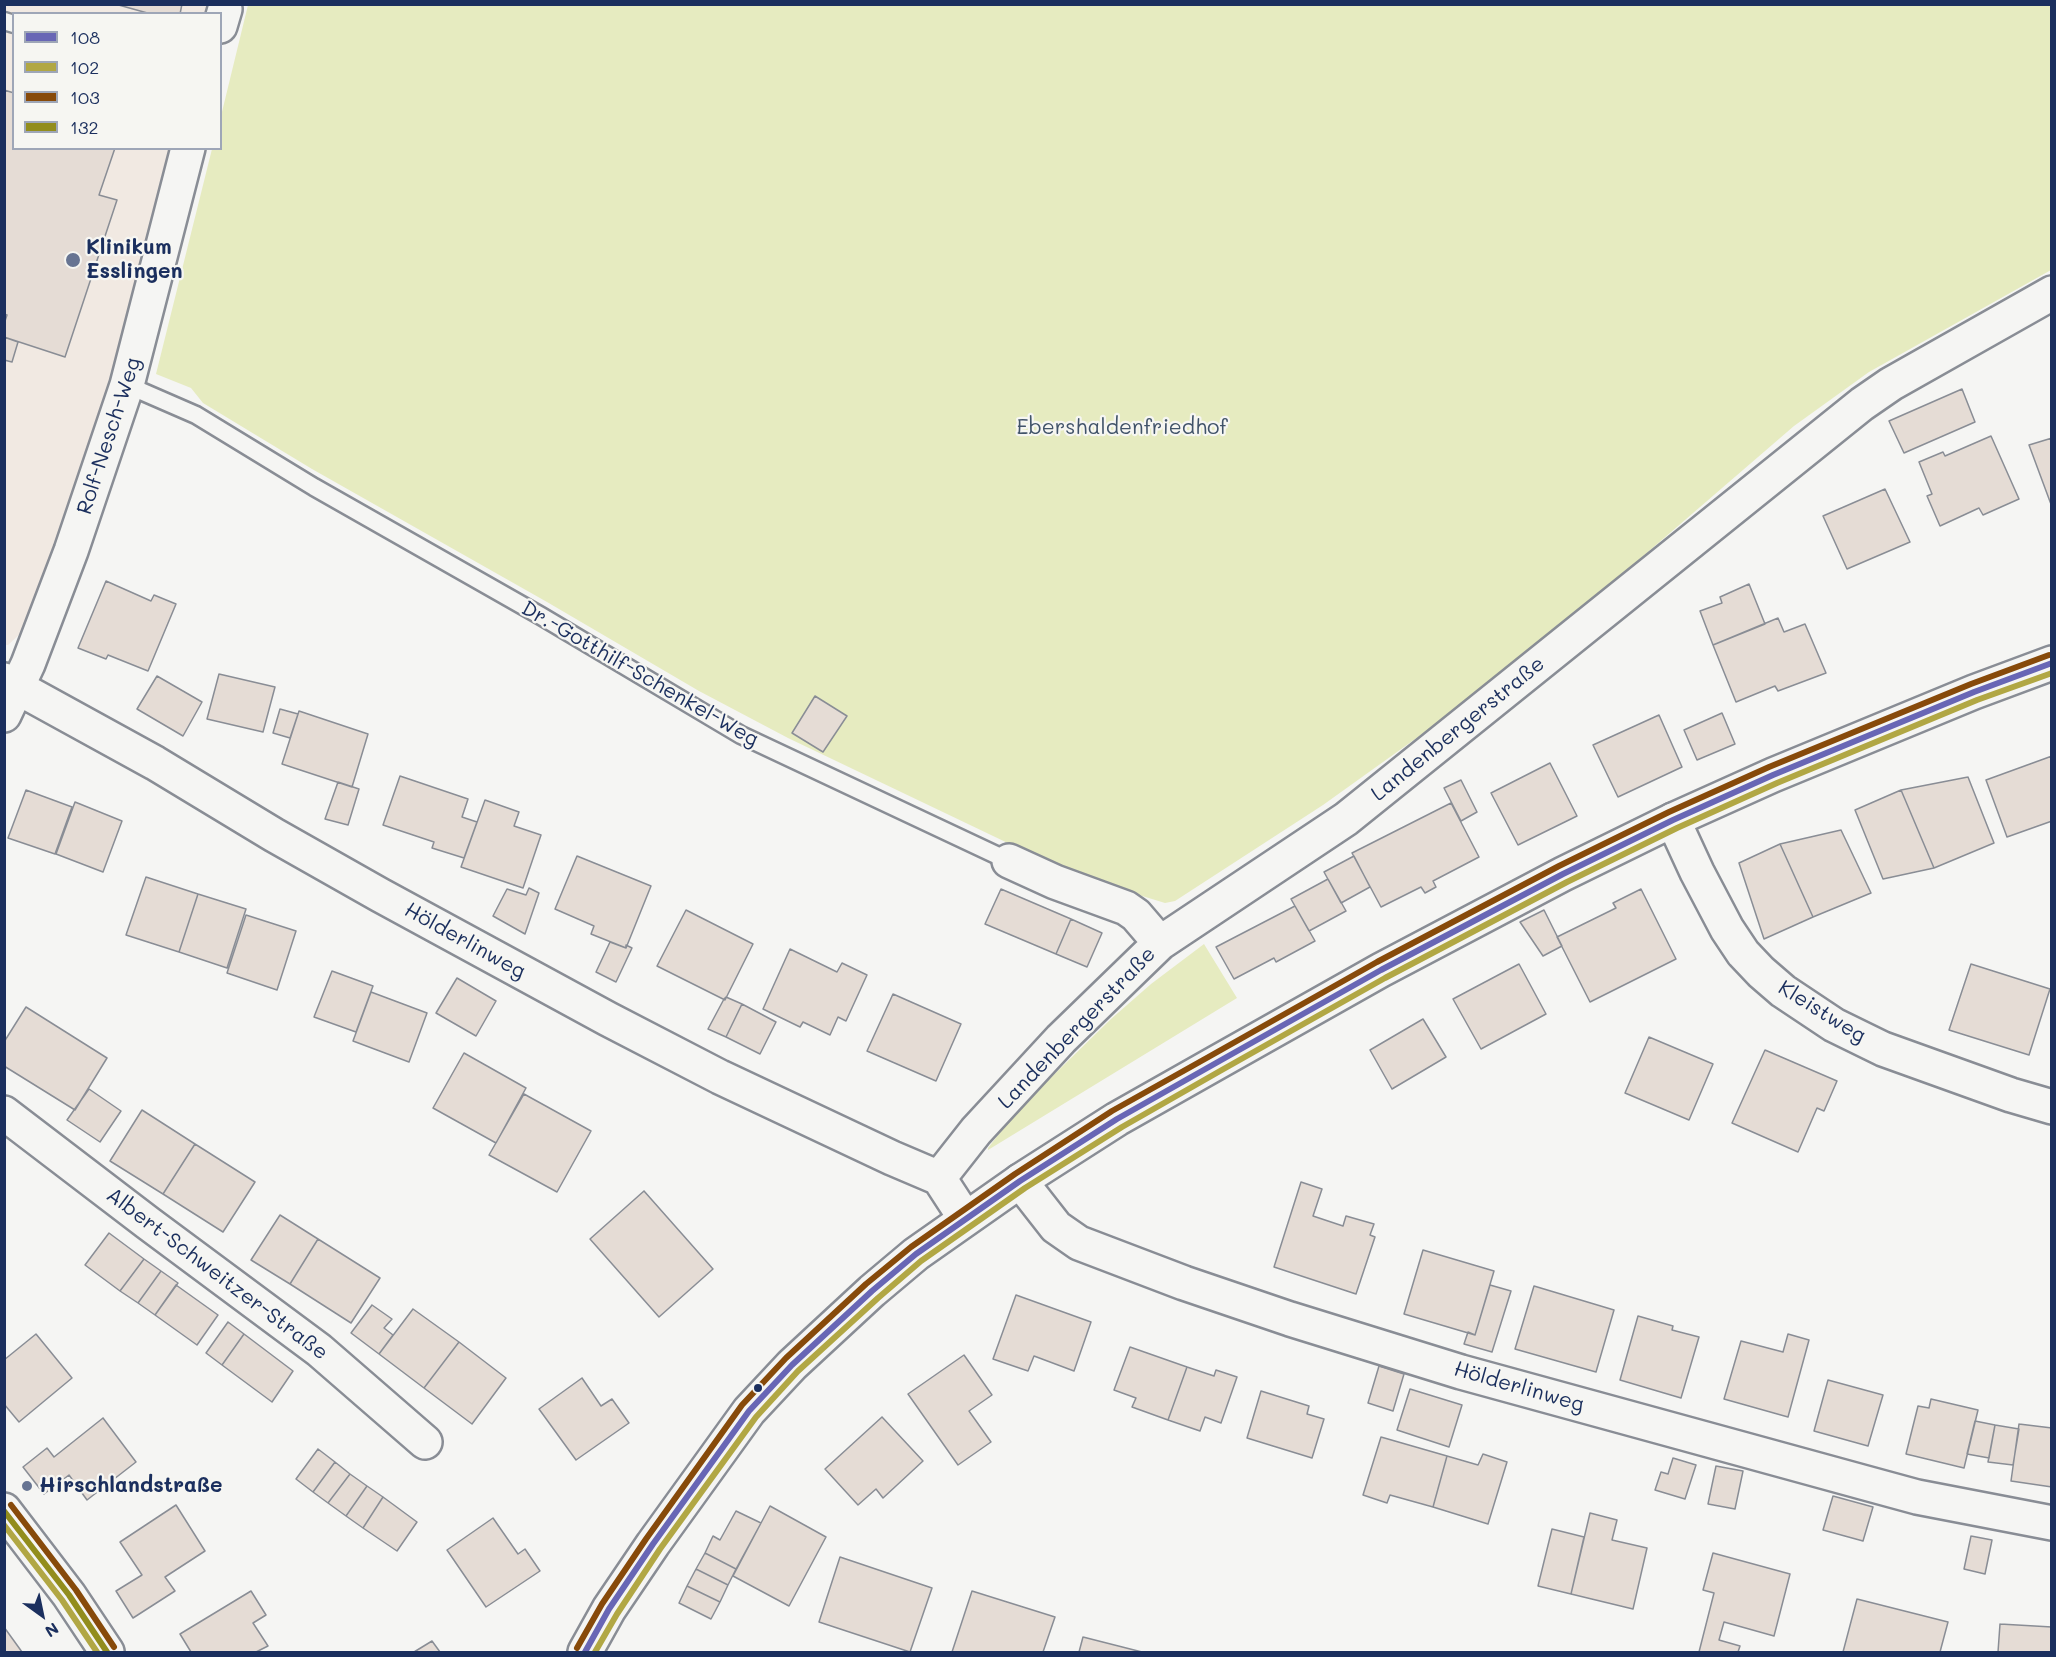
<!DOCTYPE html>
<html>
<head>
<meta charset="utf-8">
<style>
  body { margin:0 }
  #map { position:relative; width:2056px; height:1657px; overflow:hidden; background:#f5f5f3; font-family:Mali,sans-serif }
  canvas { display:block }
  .frame { position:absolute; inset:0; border:6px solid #1b2f5e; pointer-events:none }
  .legend { position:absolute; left:12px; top:12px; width:210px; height:138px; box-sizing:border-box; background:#f6f6f2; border:2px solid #9ea6b7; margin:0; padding:8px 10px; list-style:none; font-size:18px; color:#1b2f5e }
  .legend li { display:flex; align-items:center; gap:12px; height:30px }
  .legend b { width:30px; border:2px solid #9ea6b7 }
  .north { position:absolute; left:12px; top:1585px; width:60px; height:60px; -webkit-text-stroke:4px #f6f6f2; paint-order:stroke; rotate:147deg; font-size:16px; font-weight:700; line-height:24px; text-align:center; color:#1b2f5e }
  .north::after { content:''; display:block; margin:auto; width:21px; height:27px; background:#1b2f5e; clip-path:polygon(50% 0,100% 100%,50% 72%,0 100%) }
</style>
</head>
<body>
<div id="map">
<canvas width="2056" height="1657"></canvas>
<div class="frame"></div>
<ul class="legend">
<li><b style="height:8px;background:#6866b5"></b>108</li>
<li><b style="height:8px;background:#b1a744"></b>102</li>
<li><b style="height:8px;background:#874a0a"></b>103</li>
<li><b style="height:8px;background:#928d1d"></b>132</li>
</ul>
<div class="north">N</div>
</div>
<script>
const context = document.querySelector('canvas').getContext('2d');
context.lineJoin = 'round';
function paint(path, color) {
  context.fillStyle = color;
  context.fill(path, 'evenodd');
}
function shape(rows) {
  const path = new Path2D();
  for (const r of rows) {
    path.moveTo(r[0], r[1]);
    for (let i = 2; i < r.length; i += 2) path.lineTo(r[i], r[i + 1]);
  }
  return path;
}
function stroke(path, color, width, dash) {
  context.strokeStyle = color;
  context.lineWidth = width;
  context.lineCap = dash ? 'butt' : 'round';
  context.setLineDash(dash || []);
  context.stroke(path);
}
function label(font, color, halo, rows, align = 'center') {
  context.font = font + ' Mali,sans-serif';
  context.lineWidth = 4.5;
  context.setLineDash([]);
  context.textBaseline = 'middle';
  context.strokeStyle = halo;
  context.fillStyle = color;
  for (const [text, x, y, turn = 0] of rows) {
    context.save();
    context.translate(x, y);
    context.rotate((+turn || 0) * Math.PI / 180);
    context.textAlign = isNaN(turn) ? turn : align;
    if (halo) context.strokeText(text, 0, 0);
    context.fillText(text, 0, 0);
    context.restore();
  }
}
paint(shape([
  [5,5,208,5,205,14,14,14,14,148,169,149,115,371,59,537,25,623,20,634,8,645,5,645]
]), '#f1e9e2');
paint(shape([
  [248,5,2051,5,2051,270,1869,372,1794,426,1533,651,1464,704,1323,805,1175,901,1165,903,1126,891,1014,846,788,738,699,691,547,602,312,469,203,403,191,388,156,374,212,149,220,148,221,116],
  [1204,944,1237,998,988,1150,988,1148,1002,1130,1030,1098,1111,1019,1151,984]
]), '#e6ebc0');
const building = shape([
  [115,4,182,4,180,14,151,14,115,4],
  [4,90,14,93,14,148,115,148,99,195,117,200,65,357,4,337,4,324,7,315,4,314,4,90],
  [4,337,18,342,12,362,4,360,4,337],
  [1962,389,1975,422,1904,453,1889,421,1962,389],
  [1991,436,2019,499,1983,515,1979,508,1940,526,1927,496,1932,494,1919,462,1943,452,1945,456,1991,436],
  [2052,438,2052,507,2029,445,2052,438],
  [1885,489,1910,542,1847,569,1823,516,1885,489],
  [106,581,151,601,154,595,176,604,148,671,108,655,106,659,78,648,106,581],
  [1749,584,1765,624,1713,645,1700,611,1722,603,1720,597,1749,584],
  [1778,618,1784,632,1805,624,1826,673,1778,691,1775,686,1736,702,1713,645,1778,618],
  [219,674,275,687,263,732,207,719,219,674],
  [157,676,202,702,183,736,137,709,157,676],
  [815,696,847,716,823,752,792,733,815,696],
  [280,709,298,714,290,738,273,733,280,709],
  [299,711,368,734,352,787,282,764,299,711],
  [1722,713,1735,744,1697,760,1684,730,1722,713],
  [1659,715,1682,767,1618,797,1593,745,1659,715],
  [2052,756,2052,821,2007,837,1986,780,2052,756],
  [1550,763,1577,816,1518,845,1491,793,1550,763],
  [400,776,468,799,462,817,477,822,464,858,432,848,434,842,383,825,400,776],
  [1968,777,1994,843,1934,868,1901,790,1968,777],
  [1461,780,1477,812,1461,821,1444,788,1461,780],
  [338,782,359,789,348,825,325,819,338,782],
  [26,790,72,807,55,854,8,838,26,790],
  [1901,790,1934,868,1883,879,1855,810,1901,790],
  [485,800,519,812,514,826,541,835,523,888,461,867,485,800],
  [75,802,122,821,103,872,56,854,75,802],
  [1451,803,1479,857,1433,881,1436,887,1425,893,1421,887,1381,907,1352,853,1451,803],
  [1841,830,1871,893,1813,917,1780,844,1841,830],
  [1780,844,1813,917,1764,939,1739,863,1780,844],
  [577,856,651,886,626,948,591,934,594,926,555,909,577,856],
  [1354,856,1370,887,1341,903,1324,872,1354,856],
  [146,877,198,894,179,952,126,935,146,877],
  [1328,879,1346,911,1309,931,1291,899,1328,879],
  [529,888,539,893,525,934,493,916,507,889,526,895,529,888],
  [1001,889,1071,919,1056,954,985,924,1001,889],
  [1641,889,1676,959,1590,1002,1557,937,1616,908,1613,903,1641,889],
  [198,894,246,909,227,968,179,952,198,894],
  [1295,906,1315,941,1276,962,1274,958,1234,979,1216,947,1295,906],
  [686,910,753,944,725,1000,657,966,686,910],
  [1544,910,1562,946,1543,956,1520,922,1544,910],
  [246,915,296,931,277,990,227,973,246,915],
  [1071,919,1102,933,1087,967,1056,954,1071,919],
  [610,942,626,948,626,945,632,948,616,982,596,972,610,942],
  [790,949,837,972,842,963,867,975,846,1021,838,1017,830,1035,803,1022,800,1027,763,1009,790,949],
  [1519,964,1546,1014,1481,1049,1453,999,1519,964],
  [1971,964,2050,989,2029,1055,1949,1030,1971,964],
  [332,971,373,986,356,1032,314,1017,332,971],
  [457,978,496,1001,476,1036,436,1013,457,978],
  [371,992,427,1013,409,1062,353,1041,371,992],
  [893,994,961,1024,936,1081,867,1051,893,994],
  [726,997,742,1004,726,1037,708,1029,724,999,726,997],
  [742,1004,776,1022,760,1054,726,1037,742,1004],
  [26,1007,107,1058,75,1110,4,1066,4,1042,26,1007],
  [1423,1019,1446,1057,1392,1089,1370,1050,1423,1019],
  [1649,1037,1713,1064,1689,1120,1625,1093,1649,1037],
  [1765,1050,1837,1081,1824,1111,1817,1108,1798,1152,1732,1123,1765,1050],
  [464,1053,526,1088,496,1143,433,1108,464,1053],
  [89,1089,121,1111,100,1142,67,1120,89,1089],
  [524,1094,591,1131,557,1192,489,1155,524,1094],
  [142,1110,195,1144,163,1194,110,1161,142,1110],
  [195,1144,255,1182,223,1232,163,1194,195,1144],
  [1301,1182,1322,1189,1313,1216,1343,1226,1346,1216,1374,1224,1370,1235,1375,1237,1356,1294,1274,1267,1301,1182],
  [644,1191,713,1269,659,1317,590,1239,644,1191],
  [280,1215,318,1239,290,1284,251,1260,280,1215],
  [109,1233,144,1259,120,1291,85,1265,109,1233],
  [318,1239,380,1278,351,1323,290,1284,318,1239],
  [1423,1250,1494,1271,1475,1335,1404,1314,1423,1250],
  [144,1259,161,1271,138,1303,120,1291,144,1259],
  [161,1271,178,1283,155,1315,138,1303,161,1271],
  [176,1285,218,1315,197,1345,155,1315,176,1285],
  [1490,1285,1511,1291,1492,1352,1464,1344,1468,1332,1475,1335,1490,1285],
  [1534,1286,1614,1310,1596,1372,1515,1349,1534,1286],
  [1016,1295,1091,1322,1074,1371,1034,1356,1028,1371,993,1359,1016,1295],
  [372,1305,392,1319,384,1328,393,1335,379,1354,351,1333,372,1305],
  [413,1309,459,1342,424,1388,379,1354,413,1309],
  [1638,1316,1673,1326,1672,1330,1699,1337,1681,1398,1620,1380,1638,1316],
  [228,1322,244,1334,222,1365,206,1353,228,1322],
  [36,1334,72,1378,19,1422,4,1404,4,1360,36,1334],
  [244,1334,293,1371,272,1402,222,1365,244,1334],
  [1788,1334,1809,1340,1788,1417,1724,1399,1741,1341,1783,1352,1788,1334],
  [459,1342,506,1378,472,1424,424,1388,459,1342],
  [1130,1347,1187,1367,1168,1420,1132,1407,1136,1398,1114,1390,1130,1347],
  [964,1355,992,1395,969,1411,991,1442,958,1465,908,1394,964,1355],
  [1379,1366,1404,1374,1393,1411,1368,1403,1379,1366],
  [1187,1367,1214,1376,1216,1370,1237,1377,1221,1423,1205,1417,1200,1431,1168,1420,1187,1367],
  [582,1378,601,1406,612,1399,629,1423,576,1460,539,1409,582,1378],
  [1828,1380,1883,1395,1868,1446,1814,1431,1828,1380],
  [1410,1389,1462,1405,1449,1447,1397,1430,1410,1389],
  [1261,1391,1309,1406,1307,1414,1324,1419,1312,1458,1247,1438,1261,1391],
  [1931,1399,1978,1410,1964,1468,1906,1454,1918,1406,1929,1408,1931,1399],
  [882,1417,923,1461,883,1498,876,1489,858,1505,825,1469,882,1417],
  [103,1418,136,1462,87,1500,69,1475,44,1494,23,1467,47,1448,54,1457,103,1418],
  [1975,1421,1995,1425,1989,1458,1967,1454,1975,1421],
  [2019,1424,2052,1428,2052,1487,2011,1481,2019,1424],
  [1995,1425,2019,1429,2013,1465,1988,1462,1995,1425],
  [1381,1437,1447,1456,1433,1507,1390,1495,1387,1503,1363,1495,1381,1437],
  [318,1449,335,1462,313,1492,296,1479,318,1449],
  [1483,1454,1507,1462,1488,1524,1433,1507,1447,1456,1478,1465,1483,1454],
  [1673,1458,1696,1465,1685,1499,1655,1490,1661,1472,1668,1474,1673,1458],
  [335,1462,350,1474,328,1503,313,1492,335,1462],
  [1716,1466,1743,1471,1735,1509,1708,1504,1716,1466],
  [350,1474,367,1486,346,1516,328,1503,350,1474],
  [367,1486,383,1497,363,1528,346,1516,367,1486],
  [1833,1496,1873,1507,1863,1541,1823,1530,1833,1496],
  [383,1497,417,1522,397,1551,363,1528,383,1497],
  [176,1505,205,1551,165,1577,175,1591,133,1618,116,1591,142,1575,120,1542,176,1505],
  [770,1506,826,1537,789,1606,733,1576,770,1506],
  [736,1511,761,1523,736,1569,705,1553,713,1536,720,1540,736,1511],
  [1590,1513,1617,1520,1612,1540,1647,1548,1633,1609,1571,1594,1590,1513],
  [493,1518,518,1554,525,1549,540,1571,486,1607,447,1550,493,1518],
  [1552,1529,1584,1537,1571,1594,1538,1586,1552,1529],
  [1971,1536,1992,1540,1985,1574,1964,1569,1971,1536],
  [705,1553,736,1569,728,1585,696,1569,705,1553],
  [1713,1553,1790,1574,1774,1636,1724,1622,1719,1640,1740,1646,1738,1652,1699,1652,1714,1593,1703,1590,1713,1553],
  [840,1557,932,1588,910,1652,819,1622,840,1557],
  [696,1569,728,1585,720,1602,687,1586,696,1569],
  [687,1586,720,1602,711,1619,679,1603,687,1586],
  [251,1591,266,1615,253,1623,268,1646,256,1652,191,1652,180,1634,251,1591],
  [972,1591,1055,1617,1043,1652,952,1652,972,1591],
  [1857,1599,1948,1622,1940,1652,1843,1652,1857,1599],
  [2000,1624,2052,1627,2052,1652,1998,1652,2000,1624],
  [4,1627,22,1652,4,1652,4,1627],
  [1083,1637,1142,1652,1079,1652,1083,1637],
  [432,1641,440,1652,414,1652,432,1641]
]);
paint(building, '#e5dcd5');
stroke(building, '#898d95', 1.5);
const lane = shape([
  [4,21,14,24],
  [127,385,196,415,314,487,541,616,741,735,1009,861]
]);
const street = shape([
  [220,26,225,9],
  [4,680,155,763,274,835,380,895,608,1019,720,1077,892,1158,939,1178],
  [4,715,28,664,71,551,127,385,188,148],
  [1673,820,1697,872,1727,929,1743,953,1761,972,1783,991,1834,1025,1883,1049,2011,1095,2052,1107],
  [1009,861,1055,882,1126,908,1136,915,1160,943],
  [4,1113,148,1223,319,1350,425,1442],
  [939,1178,976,1131,1061,1039,1160,943,1346,819,1862,404,1891,384,2052,293],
  [939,1178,965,1218],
  [1020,1181,1056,1227,1079,1243,1184,1283,1290,1319,1461,1372,1862,1482,1917,1497,2052,1523]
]);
const secondary = shape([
  [4,1510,69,1595,107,1652],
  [585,1652,609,1609,653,1544,749,1411,792,1365,872,1291,916,1254,1020,1181,1117,1119,1216,1063,1381,970,1563,874,1673,820,1773,775,1974,692,2052,663]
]);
stroke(lane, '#898d95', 21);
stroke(street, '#898d95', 38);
stroke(secondary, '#898d95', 38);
stroke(lane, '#f5f5f3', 16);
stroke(street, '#f5f5f3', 33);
stroke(secondary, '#f5f5f3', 33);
stroke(shape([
  [585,1652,609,1609,653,1544,749,1411,792,1365,872,1291,916,1254,1020,1181,1117,1119,1216,1063,1381,970,1563,874,1673,820,1773,775,1974,692,2052,663]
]), '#6866b5', 6);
stroke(shape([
  [4,1525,62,1600,97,1652],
  [595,1652,617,1614,660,1549,756,1417,798,1371,878,1298,921,1261,1025,1188,1122,1127,1220,1071,1385,978,1567,882,1677,828,1777,783,1977,700,2052,673]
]), '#b1a744', 6);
stroke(shape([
  [11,1505,76,1590,114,1647],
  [577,1648,602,1604,646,1539,742,1405,786,1358,866,1284,911,1247,1015,1174,1112,1111,1212,1055,1377,962,1559,866,1669,812,1769,767,1971,684,2049,655]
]), '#874a0a', 6);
stroke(shape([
  [4,1511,69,1595,107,1652]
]), '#928d1d', 6);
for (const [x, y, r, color] of [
  [73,260,8,"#677492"],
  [758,1388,5,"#1b2f5e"],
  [27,1486,6,"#677492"]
]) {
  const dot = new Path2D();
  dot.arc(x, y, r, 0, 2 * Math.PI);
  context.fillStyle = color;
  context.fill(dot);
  stroke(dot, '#f6f6f2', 2);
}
label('bold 21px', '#1b2f5e', '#f6f6f2', [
  ["Klinikum",86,248],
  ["Esslingen",86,272],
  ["Hirschlandstraße",39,1486]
], 'left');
label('21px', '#415369', '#f6f6f2', [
  ["Ebershaldenfriedhof",1122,428]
]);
label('21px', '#1b2f5e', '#f6f6f2', [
  ["Rolf-Nesch-Weg",109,436,-72],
  ["Dr.-Gotthilf-Schenkel-Weg",640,674,30],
  ["Landenbergerstraße",1458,729,-39],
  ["Hölderlinweg",465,941,29],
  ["Kleistweg",1822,1012,32],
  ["Landenbergerstraße",1077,1028,-46],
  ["Albert-Schweitzer-Straße",217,1274,37],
  ["Hölderlinweg",1519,1387,16]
]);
</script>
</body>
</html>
